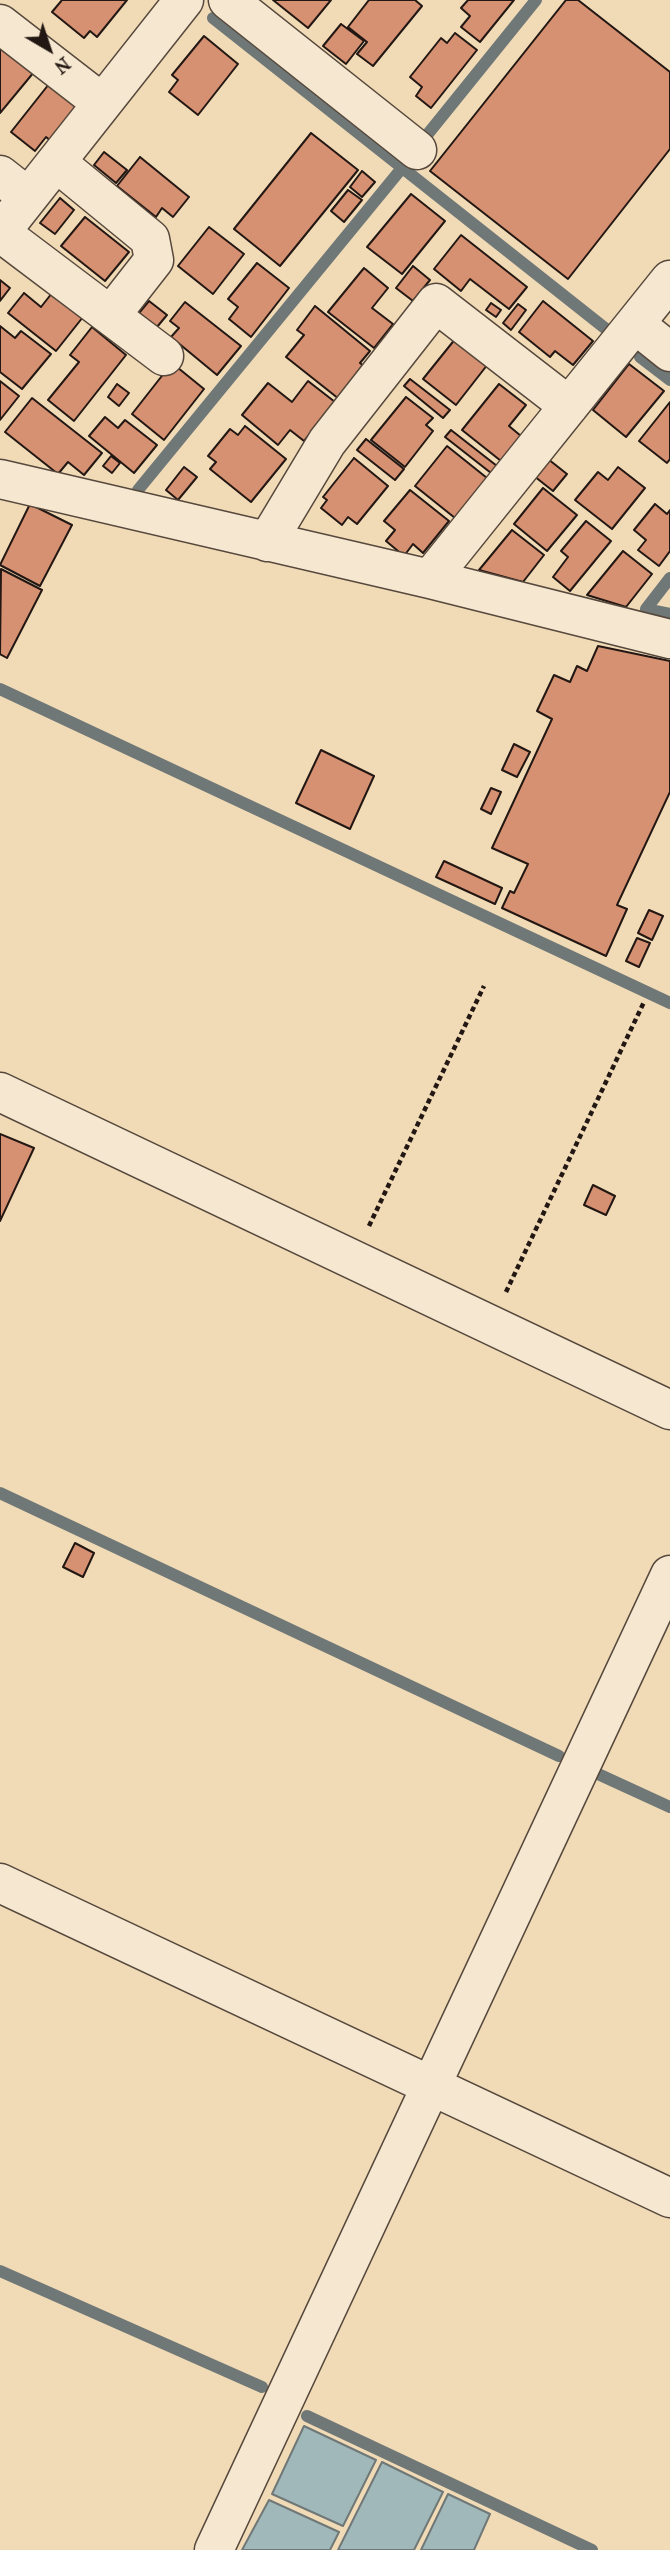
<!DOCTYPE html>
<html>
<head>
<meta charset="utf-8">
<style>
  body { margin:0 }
  #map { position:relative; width:670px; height:2550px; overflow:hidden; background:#f1dbb7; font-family:"IM FELL French Canon",serif }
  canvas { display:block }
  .north { position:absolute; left:14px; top:14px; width:70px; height:70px; -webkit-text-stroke:5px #f6e8d0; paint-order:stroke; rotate:141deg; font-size:19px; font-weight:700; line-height:28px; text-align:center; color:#231713 }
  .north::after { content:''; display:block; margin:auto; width:24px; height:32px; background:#231713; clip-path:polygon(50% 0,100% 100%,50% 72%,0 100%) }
</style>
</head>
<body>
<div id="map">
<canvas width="670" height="2550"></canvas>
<div class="north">N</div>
</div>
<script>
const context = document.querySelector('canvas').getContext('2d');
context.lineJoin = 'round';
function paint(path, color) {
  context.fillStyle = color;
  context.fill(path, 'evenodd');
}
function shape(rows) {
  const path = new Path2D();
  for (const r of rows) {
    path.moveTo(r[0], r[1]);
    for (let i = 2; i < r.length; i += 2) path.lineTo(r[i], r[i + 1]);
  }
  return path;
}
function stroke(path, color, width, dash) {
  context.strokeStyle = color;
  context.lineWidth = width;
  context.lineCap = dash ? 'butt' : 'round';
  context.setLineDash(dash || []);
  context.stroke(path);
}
const water = shape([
  [304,2426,376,2460,343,2526,272,2494,304,2426],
  [382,2462,443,2492,414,2550,338,2550,382,2462],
  [448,2494,490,2514,474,2550,421,2550,448,2494],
  [269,2500,339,2532,330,2550,242,2550,269,2500]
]);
paint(water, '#a1b8ba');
stroke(water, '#6f7877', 2);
stroke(shape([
  [213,18,606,329],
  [427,135,536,0],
  [640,357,670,380],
  [138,490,402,168],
  [670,578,646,609,670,614],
  [0,689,670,1003],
  [0,1493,559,1756],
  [598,1774,670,1807],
  [0,2271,262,2387],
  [307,2416,592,2550]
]), '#6f7877', 12);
const building = shape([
  [62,0,127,0,97,37,90,31,84,38,52,12,62,0],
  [273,0,331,0,308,28,273,0],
  [369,0,415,0,422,6,373,66,357,54,367,42,348,27,369,0],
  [468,0,514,0,480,42,461,27,470,16,461,8,468,0],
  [566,0,578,0,670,72,670,149,568,279,430,171,566,0],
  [341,24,364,41,346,64,323,46,341,24],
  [455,33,477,50,431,108,416,96,422,87,410,77,441,38,447,43,455,33],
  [204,36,238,64,198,115,169,92,178,80,172,75,204,36],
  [0,45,34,72,0,113,0,45],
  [49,84,78,108,51,141,46,137,35,151,11,132,49,84],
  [311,133,358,170,280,266,234,229,311,133],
  [104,152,127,170,116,183,94,165,104,152],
  [140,157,189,197,173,217,162,208,156,217,117,186,140,157],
  [362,171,375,182,362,197,350,187,362,171],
  [348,190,362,200,344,222,331,211,348,190],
  [411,194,445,221,402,274,367,247,411,194],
  [60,198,74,210,55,234,40,223,60,198],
  [85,217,129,252,105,281,61,246,85,217],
  [209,227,244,254,213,294,178,266,209,227],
  [461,235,527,287,509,309,470,279,461,291,434,269,461,235],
  [257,263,289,288,251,337,229,319,238,307,228,299,257,263],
  [413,266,430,280,413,301,396,288,413,266],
  [364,268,388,288,372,308,393,324,374,348,328,312,364,268],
  [0,280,10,288,0,301,0,280],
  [24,293,41,307,52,293,83,317,56,351,8,313,24,293],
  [149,301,167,315,157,327,139,313,149,301],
  [543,301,593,341,573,365,555,351,550,357,519,332,543,301],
  [185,302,241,346,217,375,171,337,179,328,170,321,185,302],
  [491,303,501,310,496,317,486,310,491,303],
  [518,304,526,310,511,330,503,323,518,304],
  [315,306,370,351,360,363,365,367,339,399,286,357,304,335,297,330,315,306],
  [0,326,15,338,21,331,51,354,22,389,0,372,0,326],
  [92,327,126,355,74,421,48,400,79,362,70,355,92,327],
  [456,338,488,364,456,405,423,379,456,338],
  [172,363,204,389,164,440,132,414,172,363],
  [629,364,664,391,626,437,593,410,629,364],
  [410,379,450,410,443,418,404,386,410,379],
  [0,381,19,396,0,420,0,381],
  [308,381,335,402,304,441,290,430,278,445,242,415,268,383,292,402,308,381],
  [117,384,129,393,119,406,108,397,117,384],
  [499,384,526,405,509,426,521,436,501,461,462,430,499,384],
  [406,397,433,418,426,425,433,431,405,467,371,440,406,397],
  [32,398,102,453,84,475,68,462,58,474,5,432,32,398],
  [670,402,670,459,667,463,639,441,670,402],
  [105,417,118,428,125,420,157,445,134,473,89,436,105,417],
  [245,426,286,459,251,502,210,469,216,462,208,456,230,429,238,435,245,426],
  [451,430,497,466,491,473,445,437,451,430],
  [366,439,404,469,395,480,357,450,366,439],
  [447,446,487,478,455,518,415,486,447,446],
  [111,456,120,463,112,473,103,466,111,456],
  [354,458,388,486,357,524,348,517,342,525,321,508,327,500,323,497,354,458],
  [548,459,567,474,553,491,534,476,548,459],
  [184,467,197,477,178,500,166,490,184,467],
  [618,467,645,488,612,529,575,500,598,472,608,480,618,467],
  [543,488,577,515,547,551,514,524,543,488],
  [410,490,449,521,423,553,413,544,404,556,386,541,395,530,384,521,410,490],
  [30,504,72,525,40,586,0,565,30,504],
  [655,504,667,514,670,510,670,551,659,566,638,550,646,540,634,530,655,504],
  [586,521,611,541,570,591,553,577,568,557,561,551,586,521],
  [512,530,544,555,523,582,479,570,512,530],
  [623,551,652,574,626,607,587,595,623,551],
  [1,569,42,590,7,658,0,654,1,569],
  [598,646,670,661,670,792,617,905,627,909,606,956,502,908,510,891,514,893,528,864,492,848,552,719,537,711,554,675,570,682,577,666,587,671,598,646],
  [514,744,530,752,517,777,502,770,514,744],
  [321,750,374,776,350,829,296,803,321,750],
  [491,788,501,792,491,814,481,809,491,788],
  [444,861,502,888,495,904,436,877,444,861],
  [649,910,663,916,652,940,638,933,649,910],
  [637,938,650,943,639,967,626,961,637,938],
  [0,1134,34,1148,0,1221,0,1134],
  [593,1185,615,1196,606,1215,584,1205,593,1185],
  [75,1543,94,1553,83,1577,63,1567,75,1543]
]);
paint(building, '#d59171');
stroke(building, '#231713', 2);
const minor = shape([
  [228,0,417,150],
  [0,24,102,103],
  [56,162,150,239,154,260,111,315],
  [0,175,28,197],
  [0,233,184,0],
  [1,233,164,356],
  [635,324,670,352],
  [0,479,430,579,670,639],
  [267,542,327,442,436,303,569,406],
  [430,579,670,280],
  [0,1092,670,1410],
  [0,1883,670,2198],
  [214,2550,670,1575]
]);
stroke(minor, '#56483c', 41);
stroke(shape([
  [369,1226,484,986],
  [506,1292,644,1002]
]), '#231713', 4.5, [5, 3.5]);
stroke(minor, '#f6e8d0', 38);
</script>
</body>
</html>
